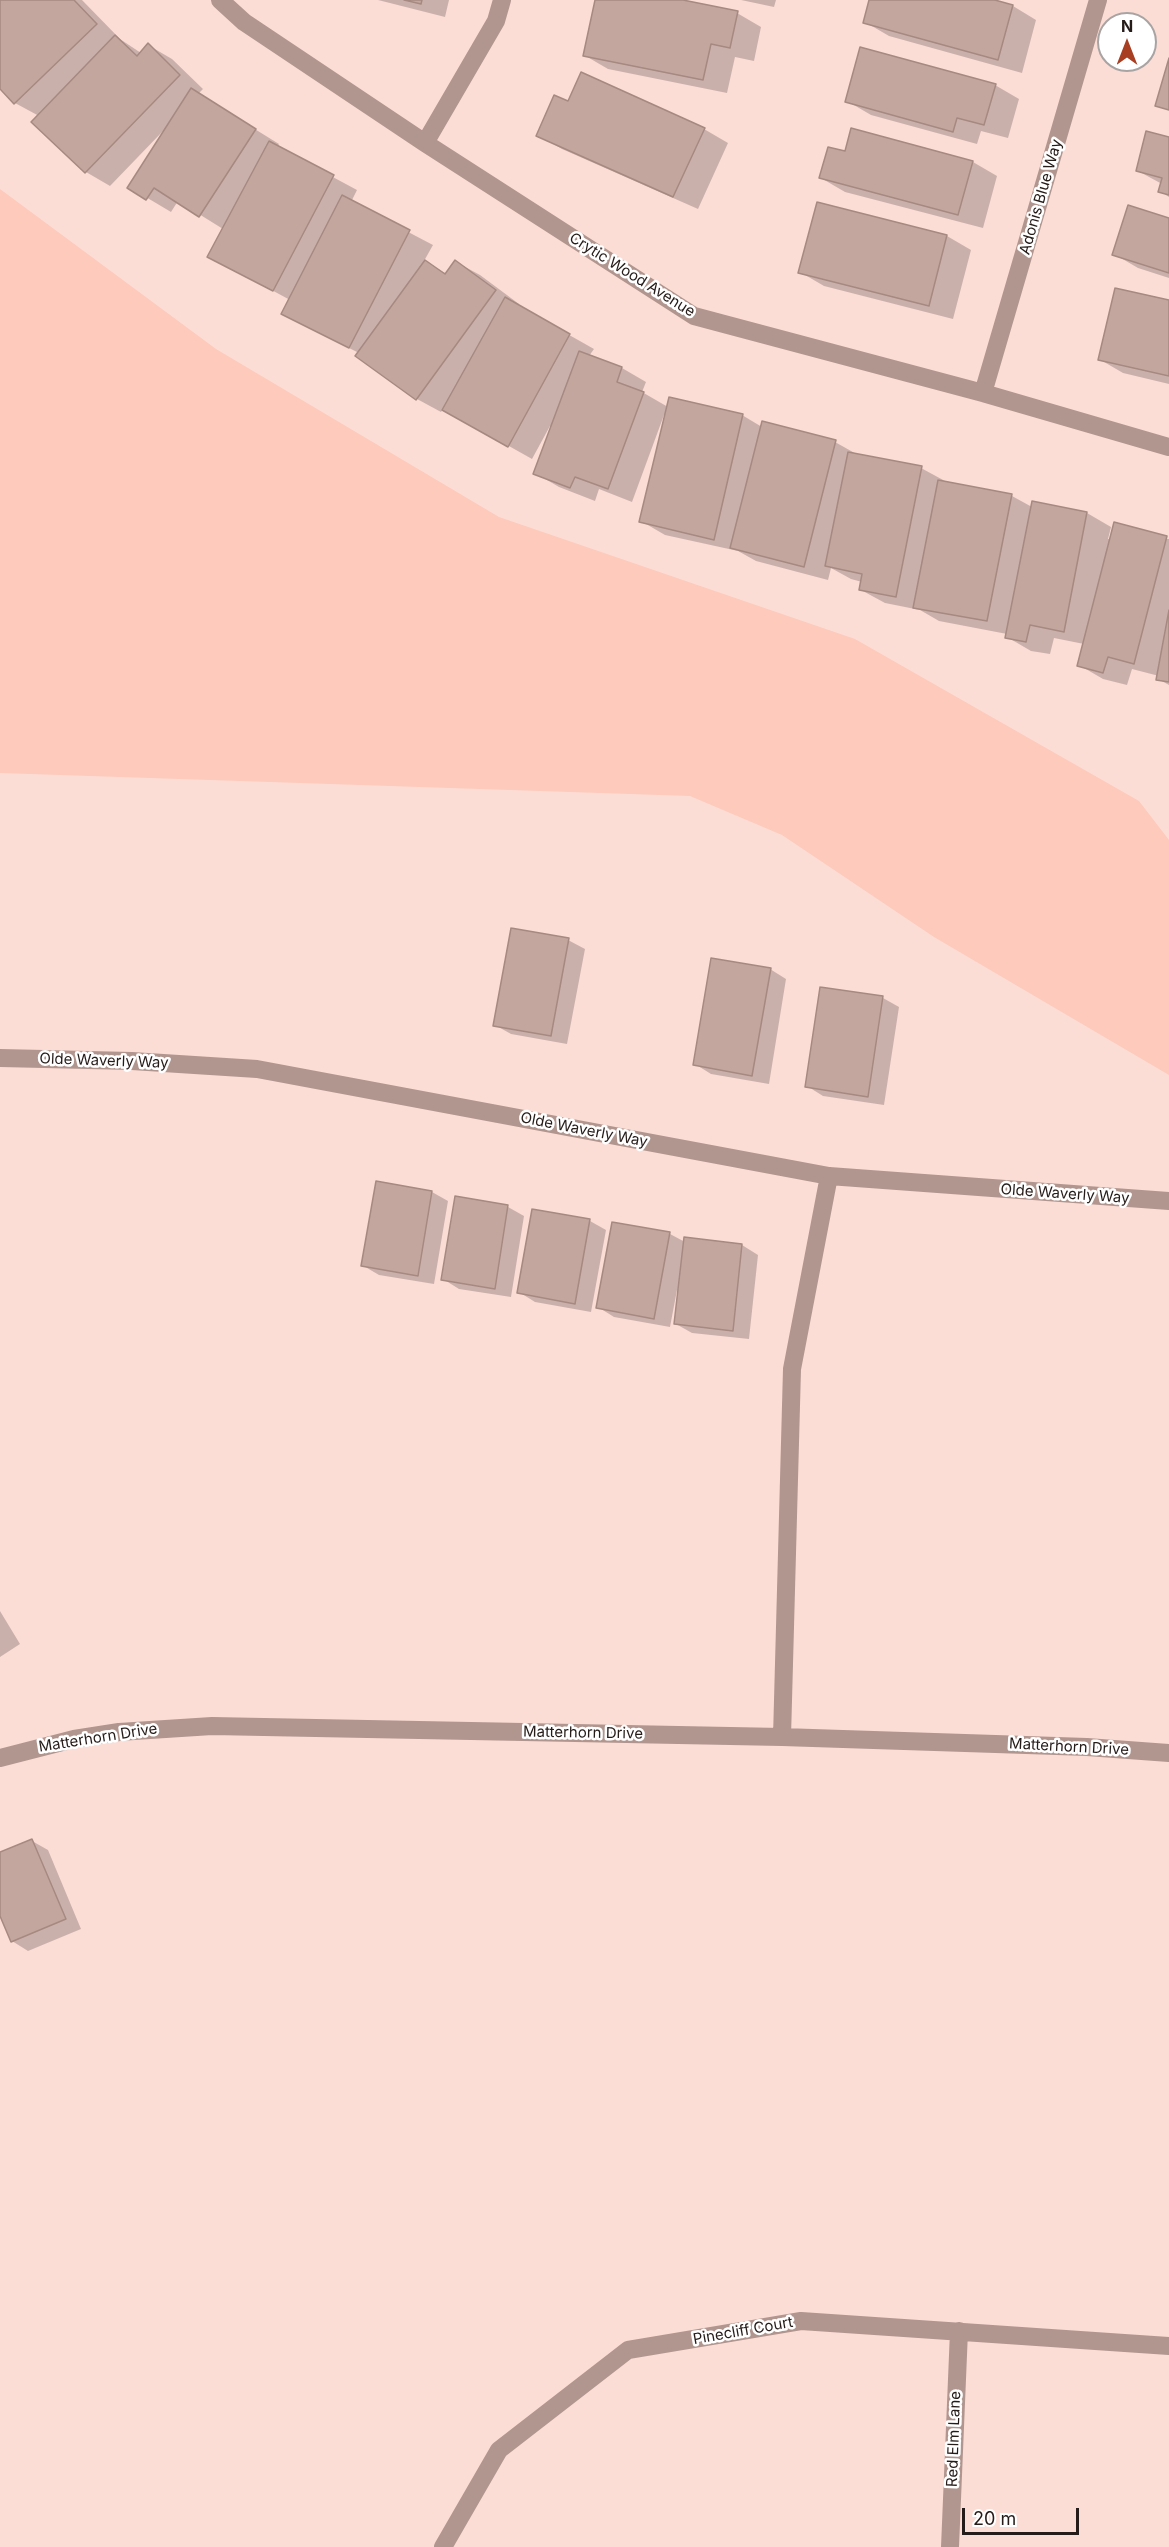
<!DOCTYPE html>
<html>
<head>
<meta charset="utf-8">
<style>
  body { margin:0 }
  #map { position:relative; width:1169px; height:2547px; overflow:hidden; background:#fcddd5; font-family:Inter,sans-serif }
  canvas { display:block }
  .north { position:absolute; left:1097px; top:12px; width:60px; height:60px; box-sizing:border-box; background:#fff; border:2px solid #a8a4a3; border-radius:50%; rotate:0deg; font-size:16px; font-weight:700; line-height:24px; text-align:center; color:#251b18 }
  .north::after { content:''; display:block; margin:auto; width:21px; height:27px; background:#a83f23; clip-path:polygon(50% 0,100% 100%,50% 72%,0 100%) }
  .scale { position:absolute; left:962px; top:2508px; width:117px; height:27px; box-sizing:border-box; border:3px solid #251b18; border-top:0; padding-left:8px; font-size:18px; line-height:21px; white-space:nowrap; color:#251b18; -webkit-text-stroke:4px #fff; paint-order:stroke }
</style>
</head>
<body>
<div id="map">
<canvas width="1169" height="2547"></canvas>
<div class="north">N</div>
<div class="scale">20 m</div>
</div>
<script>
const context = document.querySelector('canvas').getContext('2d');
context.lineJoin = 'round';
function paint(path, color) {
  context.fillStyle = color;
  context.fill(path, 'evenodd');
}
function shape(rows) {
  const path = new Path2D();
  for (const r of rows) {
    path.moveTo(r[0], r[1]);
    for (let i = 2; i < r.length; i += 2) path.lineTo(r[i], r[i + 1]);
  }
  return path;
}
function stroke(path, color, width, dash) {
  context.strokeStyle = color;
  context.lineWidth = width;
  context.lineCap = dash ? 'butt' : 'round';
  context.setLineDash(dash || []);
  context.stroke(path);
}
function label(font, color, halo, rows, align = 'center') {
  context.font = font + ' Inter,sans-serif';
  context.lineWidth = 5;
  context.setLineDash([]);
  context.textBaseline = 'middle';
  context.strokeStyle = halo;
  context.fillStyle = color;
  for (const [text, x, y, turn = 0] of rows) {
    context.save();
    context.translate(x, y);
    context.rotate((+turn || 0) * Math.PI / 180);
    context.textAlign = isNaN(turn) ? turn : align;
    if (halo) context.strokeText(text, 0, 0);
    context.fillText(text, 0, 0);
    context.restore();
  }
}
paint(shape([
  [0,189,216,349,499,517,855,639,1139,801,1169,840,1169,1075,934,937,782,835,690,796,0,773]
]), '#fdcabc');
paint(shape([
  [0,0,82,0,120,39,141,53,148,45,172,59,203,89,198,94,279,144,277,147,357,190,351,202,433,245,424,261,447,274,456,262,480,275,519,304,518,306,594,349,589,356,622,368,646,382,642,392,668,407,742,415,762,427,835,442,860,456,921,468,945,481,1012,496,1032,507,1033,503,1087,513,1111,527,1108,539,1169,539,1169,685,1158,679,1159,676,1132,669,1127,685,1103,679,1079,665,1084,644,1054,638,1050,654,1031,651,1007,637,1007,634,939,621,920,610,885,603,861,590,862,582,851,579,831,568,828,580,756,561,738,551,665,535,641,521,666,416,664,415,632,502,599,489,595,501,559,487,535,473,552,427,550,426,532,459,443,409,441,412,417,399,359,353,307,327,290,300,209,256,223,229,178,201,171,212,129,187,164,130,110,186,86,172,33,122,39,116,15,103,0,87],
  [378,0,449,0,445,17],
  [596,0,676,0,737,13,761,27,754,61,735,57,727,93,608,69,584,55],
  [741,0,776,0,774,7],
  [871,0,989,0,1013,6,1036,20,1022,73,889,36,865,22],
  [995,85,1019,99,1008,138,981,131,977,144,871,115,847,101],
  [568,103,704,129,728,143,698,209,562,149,538,135],
  [852,130,973,162,997,176,983,228,845,192,821,178,846,153],
  [1169,138,1169,197,1160,191,1162,184,1138,171],
  [818,204,947,236,971,250,953,319,824,286,800,272],
  [1169,220,1169,278,1138,268,1114,254],
  [1169,302,1169,384,1123,373,1099,359],
  [568,940,585,949,567,1044,511,1034,495,1025],
  [770,969,786,979,769,1084,711,1074,695,1064],
  [883,998,899,1007,884,1105,823,1096,807,1086],
  [377,1183,432,1192,448,1201,434,1284,379,1275,362,1265],
  [456,1198,508,1207,524,1216,511,1297,459,1289,443,1279],
  [590,1221,606,1230,591,1312,535,1302,519,1292],
  [670,1234,685,1242,685,1239,742,1245,758,1255,749,1339,692,1333,676,1324,680,1291,677,1290,670,1327,614,1317,598,1307],
  [0,1611,20,1644,0,1657],
  [32,1841,48,1850,81,1929,28,1951,12,1941,0,1912,0,1854]
]), '#0003');
const building = shape([
  [0,0,74,0,97,24,14,104,0,89,0,0],
  [404,0,422,0,421,4,404,0],
  [595,0,683,0,738,11,730,48,711,44,703,80,583,56,595,0],
  [869,0,995,0,1013,5,998,60,863,23,869,0],
  [115,35,137,56,148,43,180,75,85,173,31,122,115,35],
  [860,47,996,84,984,125,957,118,953,132,845,102,860,47],
  [1169,58,1169,110,1155,106,1169,58],
  [581,72,705,128,673,197,536,136,554,95,568,101,581,72],
  [191,88,256,129,199,217,154,188,146,200,127,188,191,88],
  [851,128,973,161,958,215,819,178,828,147,845,151,851,128],
  [1146,131,1169,137,1169,195,1158,192,1162,178,1136,171,1146,131],
  [269,141,334,175,273,291,207,257,269,141],
  [342,195,410,230,349,348,281,314,342,195],
  [817,202,947,235,929,306,798,273,817,202],
  [1128,205,1169,218,1169,273,1112,255,1128,205],
  [425,260,445,274,455,260,496,290,416,400,355,356,425,260],
  [1115,288,1169,300,1169,376,1098,360,1115,288],
  [505,297,570,334,508,447,442,410,505,297],
  [579,351,622,367,617,382,644,392,608,489,575,477,570,488,533,474,579,351],
  [669,397,743,414,714,540,639,522,669,397],
  [762,421,836,440,804,567,730,548,762,421],
  [848,452,922,466,896,597,859,590,862,574,825,566,848,452],
  [938,480,1012,494,987,621,913,608,938,480],
  [1032,501,1087,512,1064,632,1030,625,1026,642,1005,638,1032,501],
  [1114,522,1167,536,1134,664,1108,657,1103,673,1077,666,1114,522],
  [1169,610,1169,682,1156,680,1169,610],
  [511,928,569,938,551,1036,493,1026,511,928],
  [711,958,771,968,752,1076,693,1065,711,958],
  [820,987,883,996,868,1097,805,1087,820,987],
  [376,1181,432,1191,418,1276,361,1266,376,1181],
  [455,1196,508,1205,495,1289,441,1280,455,1196],
  [532,1209,590,1219,575,1304,517,1293,532,1209],
  [612,1222,670,1232,654,1319,596,1308,612,1222],
  [684,1237,742,1244,733,1331,674,1324,684,1237],
  [32,1839,66,1919,11,1942,0,1916,0,1852,32,1839]
]);
paint(building, '#c3a69e');
stroke(building, '#a68a82', 1.5);
stroke(shape([
  [220,0,244,22,425,143,694,316,983,393,1169,447],
  [425,143,496,21,502,0],
  [983,393,1098,0],
  [0,1058,132,1061,257,1069,829,1176,1169,1201],
  [782,1737,792,1369,829,1176],
  [0,1758,74,1739,119,1732,212,1726,782,1737,1087,1747,1169,1753],
  [443,2547,499,2450,628,2350,801,2321,1169,2346],
  [950,2547,959,2331]
]), '#b0968f', 18);
label('15px', '#251b18', '#fff', [
  ["Adonis Blue Way",1041,197,-74],
  ["Crytic Wood Avenue",632,275,32],
  ["Olde Waverly Way",104,1061,2],
  ["Olde Waverly Way",584,1130,11],
  ["Olde Waverly Way",1065,1194,4],
  ["Matterhorn Drive",583,1733,1],
  ["Matterhorn Drive",98,1738,-9],
  ["Matterhorn Drive",1069,1747,3],
  ["Pinecliff Court",743,2331,-10],
  ["Red Elm Lane",954,2439,-88]
]);
</script>
</body>
</html>
